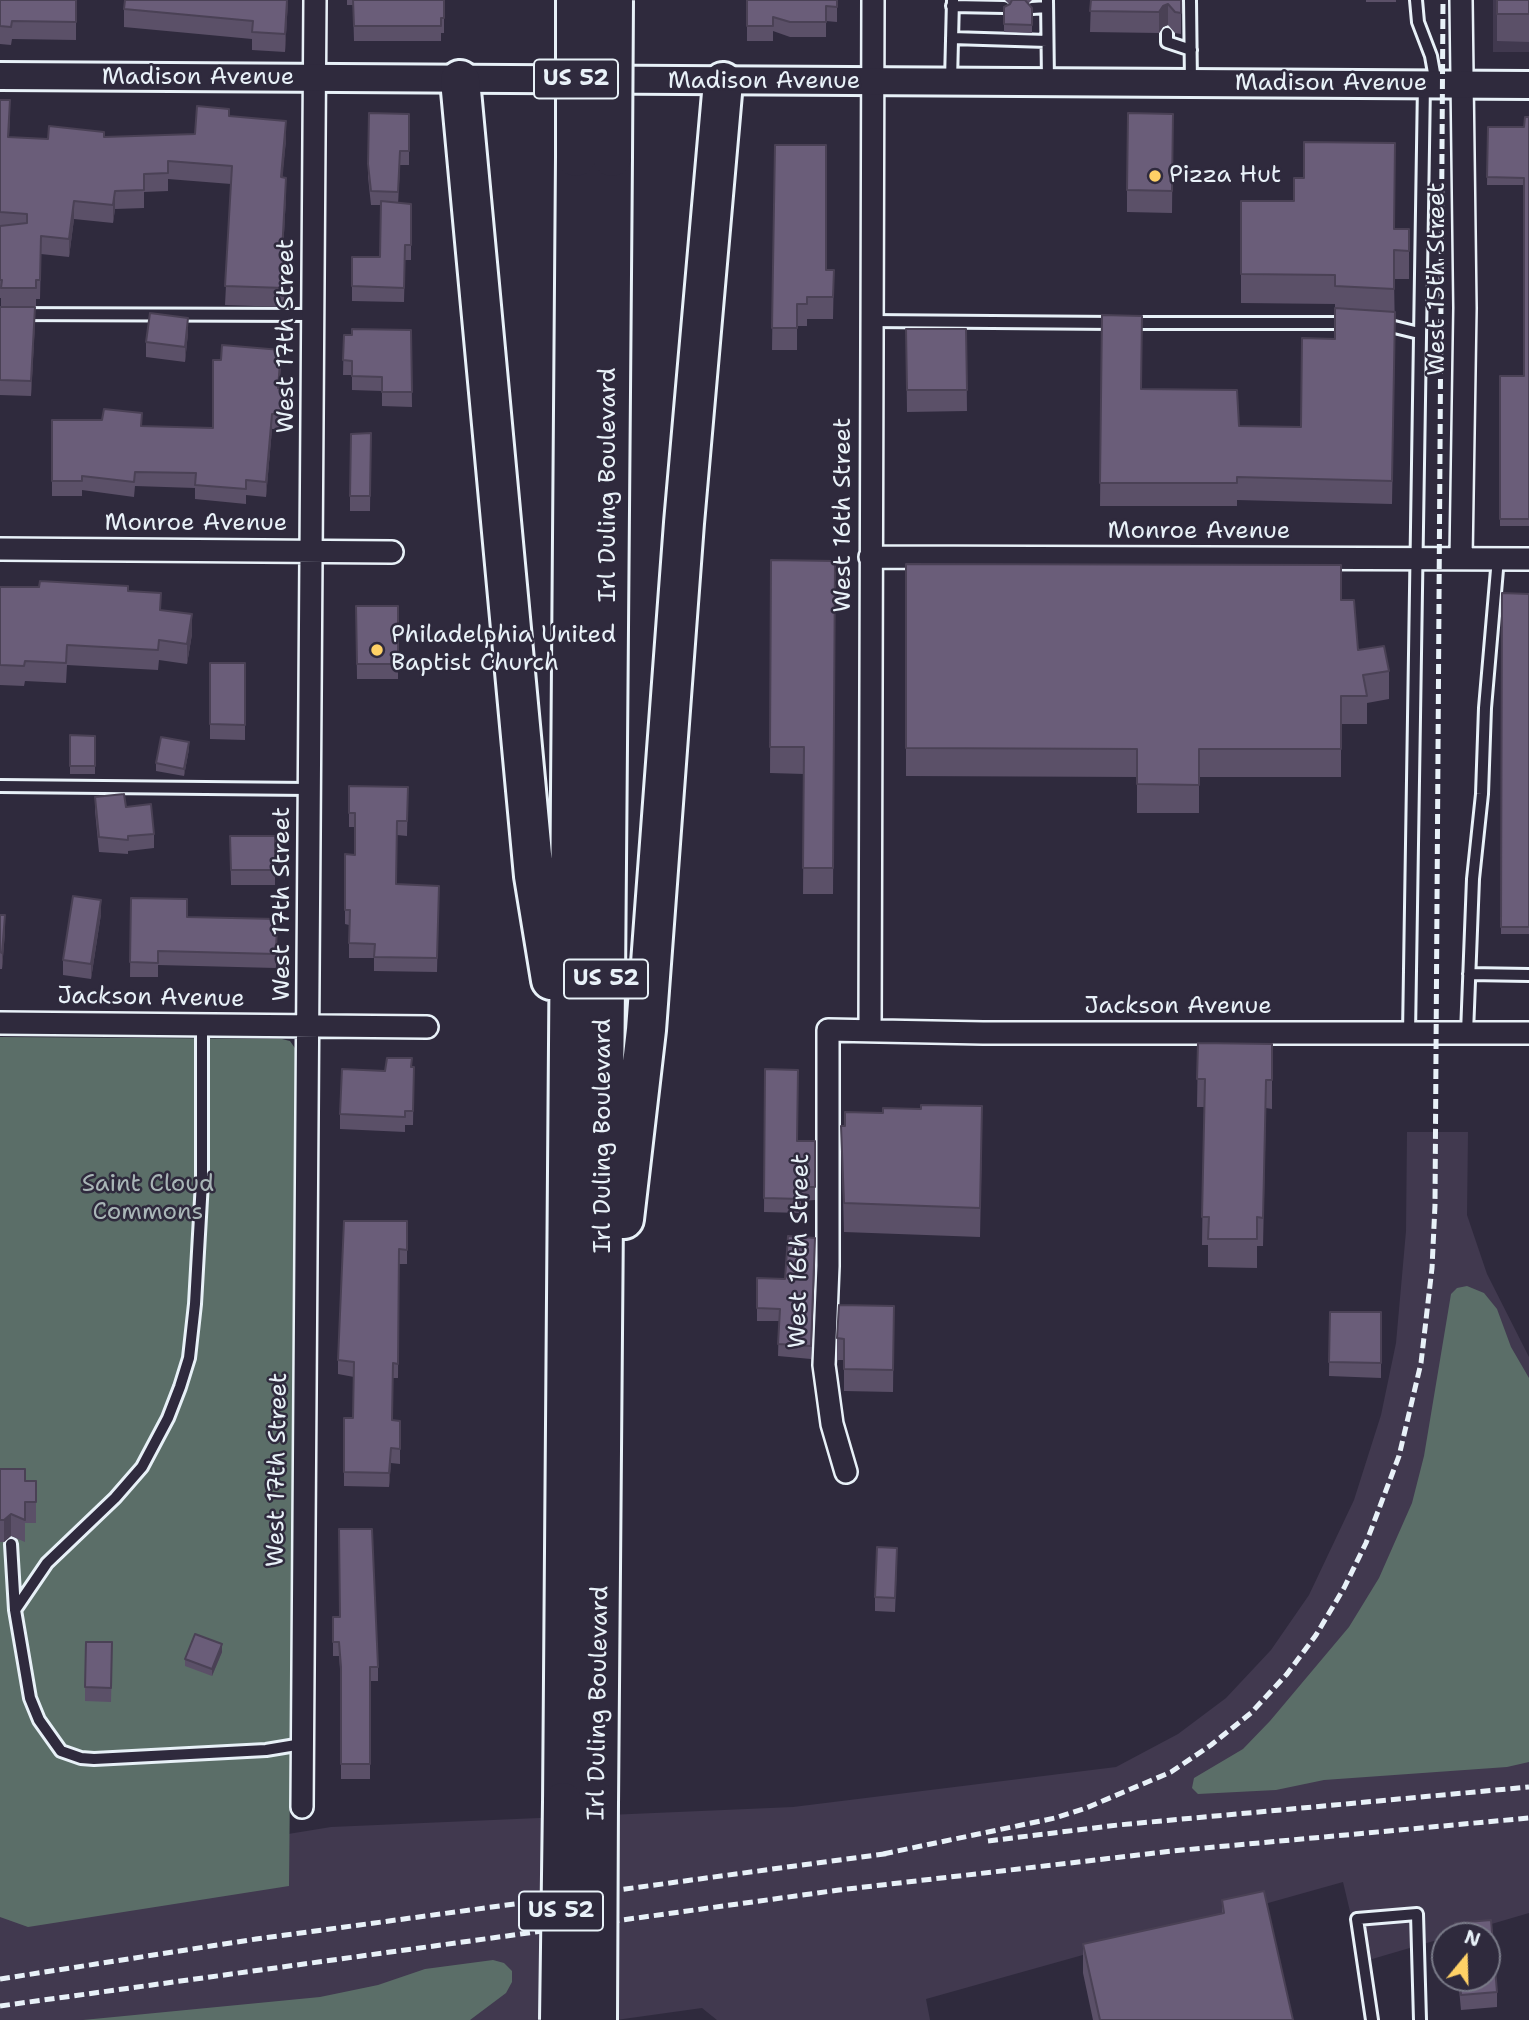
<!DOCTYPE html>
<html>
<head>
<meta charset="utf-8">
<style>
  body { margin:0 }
  #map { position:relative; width:1529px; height:2020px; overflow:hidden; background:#2f2a3d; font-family:"Shantell Sans",sans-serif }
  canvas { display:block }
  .north { position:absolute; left:1431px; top:1922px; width:70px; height:70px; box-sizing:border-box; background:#2f2a3d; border:2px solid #797a88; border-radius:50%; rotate:19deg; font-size:19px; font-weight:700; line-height:28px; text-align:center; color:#e8f1f8 }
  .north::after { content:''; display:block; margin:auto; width:24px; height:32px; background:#ffd166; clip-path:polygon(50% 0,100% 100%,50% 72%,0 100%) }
</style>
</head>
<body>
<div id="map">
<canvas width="1529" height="2020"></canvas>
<div class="north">N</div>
</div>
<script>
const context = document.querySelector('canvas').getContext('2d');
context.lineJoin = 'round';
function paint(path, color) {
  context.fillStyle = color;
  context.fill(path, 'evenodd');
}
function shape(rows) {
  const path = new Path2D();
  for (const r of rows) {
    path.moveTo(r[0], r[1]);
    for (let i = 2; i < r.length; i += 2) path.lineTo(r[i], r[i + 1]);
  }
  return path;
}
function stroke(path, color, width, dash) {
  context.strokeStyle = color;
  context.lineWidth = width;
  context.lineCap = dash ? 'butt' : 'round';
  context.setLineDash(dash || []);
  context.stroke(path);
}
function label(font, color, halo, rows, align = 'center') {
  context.font = font + ' "Shantell Sans",sans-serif';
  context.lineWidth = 5;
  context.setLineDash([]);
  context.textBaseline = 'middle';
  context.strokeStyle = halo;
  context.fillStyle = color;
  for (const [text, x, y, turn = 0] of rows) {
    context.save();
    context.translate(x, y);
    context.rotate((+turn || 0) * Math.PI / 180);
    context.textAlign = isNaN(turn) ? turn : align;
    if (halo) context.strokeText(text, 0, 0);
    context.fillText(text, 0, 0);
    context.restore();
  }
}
paint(shape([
  [1493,0,1529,0,1529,52,1493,52],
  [1407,1132,1468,1132,1467,1215,1487,1274,1529,1357,1529,1913,1362,1962,1343,1882,926,1999,930,2020,717,2020,702,2008,616,2020,0,2020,0,1881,331,1827,793,1807,1116,1767,1178,1734,1226,1698,1271,1650,1309,1595,1354,1500,1381,1415,1396,1343,1406,1231]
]), '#41394f');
paint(shape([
  [0,1037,282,1039,290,1041,297,1051,289,1886,28,1927,0,1917],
  [1467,1286,1484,1293,1497,1309,1511,1347,1529,1378,1529,1762,1507,1767,1324,1780,1276,1790,1198,1794,1192,1788,1194,1778,1243,1749,1270,1721,1349,1627,1379,1578,1412,1503,1424,1456,1451,1294,1457,1288],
  [493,1960,504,1963,512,1971,512,1982,506,1993,470,2020,83,2020,320,1997,378,1985,425,1969]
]), '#5b6e68');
const service = shape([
  [1047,0,1048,81],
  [1190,0,1191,83],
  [1416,0,1418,22,1431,56,1436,84],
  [952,6,1004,7],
  [1032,8,1047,7],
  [1167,33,1167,42,1191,50],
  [952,38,1047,41],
  [951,81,953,0],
  [0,314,314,315],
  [871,321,1114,323],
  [1130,323,1348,323],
  [1382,324,1419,333],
  [0,786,309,789],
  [1469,974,1529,975],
  [1409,1033,1424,84],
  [1467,1033,1473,879,1482,794,1485,708,1498,558],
  [11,1544,15,1610,30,1698,39,1720,61,1751,81,1758,94,1759,266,1750,302,1744],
  [15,1610,47,1563,115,1498,142,1467,168,1418,180,1387,189,1358,195,1304,202,1182,202,1025],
  [1372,2020,1357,1919,1417,1914,1420,2020]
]);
const minor = shape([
  [0,549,392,552],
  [870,557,1529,559],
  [1461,558,1465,308,1461,0],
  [0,1023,427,1027],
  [870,1031,873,0],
  [846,1472,832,1424,824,1365,828,1266,828,1030,983,1033,1529,1033],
  [302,1807,315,0]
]);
const tertiary = shape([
  [0,76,1529,85]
]);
const motorway = shape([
  [460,80,534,876,551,980],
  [624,1219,646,1030,684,523,723,82],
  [563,1802,576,157],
  [598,1802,612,157]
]);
stroke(service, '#e8f1f8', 16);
stroke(minor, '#e8f1f8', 26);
stroke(tertiary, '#e8f1f8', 32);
stroke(motorway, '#e8f1f8', 44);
stroke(service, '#2f2a3d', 10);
stroke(minor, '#2f2a3d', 21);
stroke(tertiary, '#2f2a3d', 26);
stroke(motorway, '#2f2a3d', 38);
stroke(shape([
  [988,1841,1118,1825,1529,1787],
  [883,1854,1055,1818,1086,1808,1171,1772,1211,1745,1251,1713,1287,1674,1316,1635,1344,1588,1366,1543,1399,1456,1421,1363,1432,1268,1435,1205,1443,0],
  [0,1979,256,1939,891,1853],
  [0,2006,839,1890,1172,1851,1529,1818]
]), '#e8f1f8', 5, [10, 5]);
const motorwayBridge = shape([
  [576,157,576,0],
  [612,157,613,0],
  [560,2020,563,1802],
  [597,2020,598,1802]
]);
stroke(motorwayBridge, '#e8f1f8', 44, []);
stroke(motorwayBridge, '#2f2a3d', 38);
paint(shape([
  [0,0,76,0,76,40,12,39,11,45,0,44],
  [288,0,285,52,252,50,252,39,124,27,124,9],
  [347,0,444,0,444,33,441,33,441,41,354,41,353,5,347,5],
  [747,0,837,0,837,22,826,21,826,37,790,37,773,31,773,41,747,41],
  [1005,0,1032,0,1028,4,1032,8,1032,33,1004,32,1004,7,1010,5],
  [1091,0,1181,0,1181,34,1175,33,1168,25,1163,27,1159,33,1090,32],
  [1366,0,1396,0,1396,2,1366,2],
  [1497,0,1529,0,1529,42,1497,41],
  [0,100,10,119,9,137,48,139,195,134,229,116,286,140,282,177,286,196,283,252,285,252,284,307,225,305,231,184,168,179,168,191,144,192,144,208,115,209,113,223,74,219,69,257,41,254,40,299,36,299,36,306,1,306,1,298,0,298],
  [369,113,409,114,409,165,400,165,398,203,411,204,411,260,405,260,404,302,352,301,352,257,380,257,381,205,371,205,368,177],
  [1173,114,1172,213,1127,212,1127,190],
  [1529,117,1529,526,1500,526,1500,376,1524,376,1524,185,1487,185,1488,127,1524,127],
  [775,145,826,270,834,270,833,319,807,319,807,326,797,326,797,350,772,350],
  [1241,201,1394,229,1409,229,1409,279,1394,279,1395,335,1392,504,1237,500,1237,506,1100,506,1102,315,1141,389,1239,426,1301,427,1335,339,1335,304,1241,303],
  [0,307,35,322,31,396,0,395],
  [906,329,966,329,967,411,907,412],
  [411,330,412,407,382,406,382,391,352,390,352,375,343,375,344,335,352,335],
  [188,333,185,362,146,357,146,342],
  [281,365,279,388,282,388,282,429,272,429,266,497,246,495,246,504,195,499,195,488,135,486,134,497,82,490,82,496,52,496,52,420,142,426,213,428],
  [371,433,370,511,350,511,350,496],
  [771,560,835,561,833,894,803,894,804,774,770,773],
  [906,564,1341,600,1358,650,1389,671,1389,699,1367,703,1367,724,1341,724,1341,777,1199,777,1199,813,1137,813,1137,777,906,776],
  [0,587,128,591,161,610,192,634,187,664,159,660,158,670,67,665,66,683,25,681,24,686,0,685],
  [1502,593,1529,594,1529,934,1501,934],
  [356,606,398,606,398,679,357,679],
  [210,663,245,663,245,740,210,739],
  [70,735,95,736,95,774,70,774],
  [189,749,184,776,156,771,156,763],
  [349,786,408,787,407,836,397,835,396,884,439,886,437,972,374,971,374,958,349,958,349,925,345,924,345,854,355,855,355,827,349,827],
  [95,797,126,807,154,834,154,848,128,851,128,854,99,852,95,811],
  [230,836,275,836,275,885,231,885],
  [131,898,187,917,277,919,276,968,158,965,158,977,130,977],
  [101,914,91,979,63,975,63,960],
  [0,915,5,932,2,969,0,969],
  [1198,1043,1272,1044,1272,1109,1266,1108,1263,1246,1257,1246,1257,1268,1208,1267,1208,1245,1202,1245,1204,1107,1197,1107],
  [414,1067,413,1125,405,1125,405,1132,340,1129,340,1114,385,1071],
  [765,1069,798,1141,815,1141,815,1200,801,1201,801,1213,764,1212],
  [841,1126,982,1135,980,1237,844,1232],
  [407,1221,407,1264,399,1264,398,1378,393,1378,392,1420,400,1421,400,1464,391,1463,389,1487,344,1486,344,1418,353,1418,354,1377,338,1374,338,1360],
  [815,1250,811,1359,778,1356,779,1321,757,1321,757,1308,785,1279],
  [894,1306,893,1392,844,1391,844,1360,837,1360,837,1338],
  [1330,1312,1381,1312,1381,1378,1329,1376],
  [0,1469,25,1481,36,1481,36,1523,25,1523,25,1542,11,1536,4,1542,0,1542],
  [897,1563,895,1612,875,1611,875,1597],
  [333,1617,378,1667,378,1681,370,1681,370,1779,341,1779,341,1682,339,1656,333,1656],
  [222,1652,212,1676,185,1666,185,1659],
  [112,1657,111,1702,85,1701,85,1687],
  [1222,1900,1293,2020,1093,2020,1083,1973,1083,1944,1222,1913],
  [1491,1920,1497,1992,1497,2007,1461,2010,1458,1978,1487,1978,1487,1936,1455,1936,1455,1923]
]), '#5b5068');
paint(shape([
  [287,0,288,0,285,52,285,34],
  [1168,4,1168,25,1163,27,1159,33,1159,12,1163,6],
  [286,121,286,140,281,196,281,177],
  [400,151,400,165,398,205,398,192],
  [286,178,286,196,282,270,282,252],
  [115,191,115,209,113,223,113,205],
  [74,201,74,219,69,257,69,239],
  [35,307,35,322,31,396,31,381],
  [188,318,188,333,185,362,185,347],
  [281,350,281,365,278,403,278,388],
  [272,414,272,429,266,497,266,482],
  [192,614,192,634,187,664,187,644],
  [189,742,189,749,184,776,184,769],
  [101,900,101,914,91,979,91,964],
  [5,915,5,932,2,969,2,953],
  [391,1448,391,1463,389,1487,389,1473],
  [11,1514,11,1536,4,1542,4,1520],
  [222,1644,222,1652,212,1676,212,1669]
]), '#4a4155');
const building = shape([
  [0,0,76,0,76,22,12,21,11,27,0,26,0,0],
  [125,0,287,0,285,34,252,32,253,21,124,9,125,0],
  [353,0,444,0,444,18,441,18,441,26,354,26,353,0],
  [747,0,837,0,837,7,826,6,826,22,790,22,773,17,773,26,747,26,747,0],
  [1012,0,1025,0,1032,8,1032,25,1004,24,1004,7,1010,4,1012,0],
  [1091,0,1181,0,1181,13,1175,12,1168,4,1163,6,1159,12,1090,11,1091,0],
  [1497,0,1529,0,1529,14,1497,14,1497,0],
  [0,100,10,100,8,137,48,139,49,126,104,132,104,137,195,134,197,106,229,109,229,116,286,121,281,177,286,178,282,252,285,252,284,288,225,286,232,166,168,161,168,173,144,174,144,190,115,191,113,205,74,201,69,239,41,236,40,280,36,280,36,288,1,288,2,280,0,280,0,226,27,223,27,214,0,212,0,100],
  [369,113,409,114,409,151,400,151,398,192,371,191,368,164,369,113],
  [1128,113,1173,114,1172,191,1127,190,1128,113],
  [1525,117,1529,117,1529,519,1500,519,1500,376,1524,376,1524,178,1487,177,1488,127,1524,127,1525,117],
  [1304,142,1395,143,1394,229,1409,229,1409,251,1394,250,1394,289,1335,286,1335,275,1241,274,1241,201,1294,201,1294,178,1304,178,1304,142],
  [775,145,826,145,826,270,834,270,833,297,807,297,807,304,797,304,797,328,772,328,775,145],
  [381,201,411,204,411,245,405,245,404,288,352,286,352,257,380,257,381,201],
  [0,307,35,307,31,381,0,380,0,307],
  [1335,308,1395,312,1392,481,1237,477,1237,483,1100,483,1102,315,1142,316,1141,389,1237,390,1239,426,1301,427,1302,338,1335,339,1335,308],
  [150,313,188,318,185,347,146,342,150,313],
  [352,329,411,330,412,392,382,392,382,377,352,376,352,361,343,360,344,335,352,335,352,329],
  [906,329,966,329,967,390,907,390,906,329],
  [222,345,281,350,278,388,282,388,282,414,272,414,266,482,246,480,246,489,195,485,196,473,135,472,134,482,82,476,82,481,52,481,52,420,102,420,104,409,142,413,141,426,213,428,213,360,221,360,222,345],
  [371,433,370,496,350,496,351,434,371,433],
  [771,560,835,561,833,868,803,868,804,747,770,747,771,560],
  [906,564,1341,565,1341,600,1354,600,1358,650,1384,646,1389,671,1363,675,1367,696,1341,696,1341,749,1199,749,1199,785,1137,784,1137,749,906,748,906,564],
  [40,581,128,586,128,591,161,593,160,610,192,614,187,644,159,640,158,650,67,645,66,663,25,661,24,666,0,665,0,587,39,587,40,581],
  [1502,593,1529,594,1529,927,1501,927,1502,593],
  [356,606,398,606,398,664,357,664,356,606],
  [210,663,245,663,245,725,210,724,210,663],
  [70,735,95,736,95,766,70,766,70,735],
  [161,737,189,742,184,769,156,763,161,737],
  [349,786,408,787,407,821,397,821,396,884,439,886,437,958,374,957,375,944,349,943,350,910,345,910,345,854,355,855,355,813,349,813,349,786],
  [124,794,126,807,151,804,154,834,128,836,128,840,99,837,95,797,124,794],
  [230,836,275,836,275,870,231,870,230,836],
  [73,896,101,900,91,964,63,960,73,896],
  [131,898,187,899,187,917,277,919,276,954,158,951,158,963,130,962,131,898],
  [0,915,5,915,2,953,0,952,0,915],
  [1198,1043,1272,1044,1272,1080,1266,1080,1263,1218,1257,1217,1257,1239,1208,1239,1209,1217,1202,1217,1205,1079,1197,1079,1198,1043],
  [387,1058,412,1058,411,1067,414,1067,413,1111,405,1111,405,1117,340,1114,342,1069,385,1071,387,1058],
  [765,1069,798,1070,797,1141,815,1141,815,1187,801,1187,801,1199,764,1198,765,1069],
  [921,1105,982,1106,980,1208,844,1203,841,1126,845,1126,845,1112,883,1113,883,1108,921,1109,921,1105],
  [344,1221,407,1221,407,1250,399,1249,398,1364,393,1363,392,1420,400,1421,400,1449,391,1448,389,1473,344,1472,344,1418,353,1418,354,1362,338,1360,344,1221],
  [788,1236,815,1238,811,1346,778,1344,780,1309,757,1308,757,1278,785,1279,788,1236],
  [839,1305,894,1306,893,1370,844,1369,844,1339,837,1338,839,1305],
  [1330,1312,1381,1312,1381,1363,1329,1362,1330,1312],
  [0,1469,25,1469,25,1481,36,1481,36,1502,25,1502,25,1520,11,1514,4,1520,0,1520,0,1469],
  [339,1529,372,1529,378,1667,370,1667,370,1764,341,1764,341,1667,339,1642,333,1642,333,1617,340,1617,339,1529],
  [877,1547,897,1548,895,1598,875,1597,877,1547],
  [195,1634,222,1644,212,1669,185,1659,195,1634],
  [86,1642,112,1642,111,1688,85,1687,86,1642],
  [1264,1891,1293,2020,1100,2020,1083,1944,1224,1913,1222,1900,1264,1891],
  [1491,1920,1497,1992,1461,1995,1460,1978,1487,1978,1487,1936,1456,1936,1455,1923,1491,1920]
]);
paint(building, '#6a5d79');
stroke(building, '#4a4155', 2);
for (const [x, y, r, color] of [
  [1155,176,7,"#ffd166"],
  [377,650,7,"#ffd166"]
]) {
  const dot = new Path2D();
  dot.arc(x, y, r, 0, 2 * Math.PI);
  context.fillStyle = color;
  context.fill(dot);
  stroke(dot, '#2f2a3d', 2.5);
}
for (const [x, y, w] of [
  [576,79,84],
  [606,979,84],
  [561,1911,84]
]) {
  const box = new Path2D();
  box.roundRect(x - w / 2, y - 19.5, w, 39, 5);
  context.fillStyle = '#2f2a3d';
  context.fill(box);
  stroke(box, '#e8f1f8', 2);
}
label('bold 23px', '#e8f1f8', null, [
  ["US 52",576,79],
  ["US 52",606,979],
  ["US 52",561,1911]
]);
label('24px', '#e8f1f8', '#2f2a3d', [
  ["Madison Avenue",198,78],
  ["Madison Avenue",764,82],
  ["Madison Avenue",1331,84],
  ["West 15th Street",1438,279,-90],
  ["West 17th Street",287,336,-90],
  ["Irl Duling Boulevard",609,485,-90],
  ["West 16th Street",844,515,-90],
  ["Monroe Avenue",196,524],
  ["Monroe Avenue",1199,532],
  ["West 17th Street",283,904,-90],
  ["Jackson Avenue",151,998,1],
  ["Jackson Avenue",1178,1007],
  ["Irl Duling Boulevard",604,1136,-90],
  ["West 16th Street",800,1251,-89],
  ["West 17th Street",278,1470,-89],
  ["Irl Duling Boulevard",599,1703,-89]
]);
label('24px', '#e8f1f8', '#2f2a3d', [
  ["Pizza Hut",1169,176],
  ["Philadelphia United",391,636],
  ["Baptist Church",391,664]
], 'left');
label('24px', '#a9b6b7', '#2f2a3d', [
  ["Saint Cloud",148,1185],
  ["Commons",148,1213]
]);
</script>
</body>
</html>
